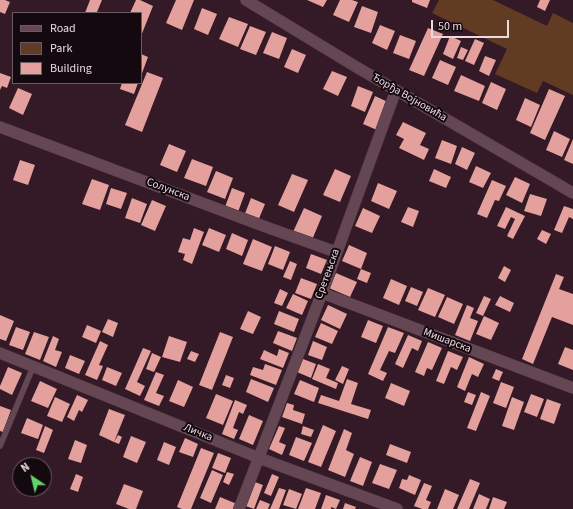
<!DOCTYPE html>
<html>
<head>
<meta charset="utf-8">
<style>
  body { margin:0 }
  #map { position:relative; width:573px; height:509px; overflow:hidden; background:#341a26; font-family:"Source Sans 3",sans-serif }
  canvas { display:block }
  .legend { position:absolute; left:12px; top:12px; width:130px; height:72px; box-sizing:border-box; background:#14090e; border:1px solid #6a5c62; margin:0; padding:5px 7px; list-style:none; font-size:12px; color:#ecd9e0 }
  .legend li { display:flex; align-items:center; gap:8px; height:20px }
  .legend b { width:20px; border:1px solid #6a5c62 }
  .north { position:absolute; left:12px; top:457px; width:40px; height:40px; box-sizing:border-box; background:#14090e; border:1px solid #6a5c62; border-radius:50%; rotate:325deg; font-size:11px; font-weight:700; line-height:16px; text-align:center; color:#ecd9e0 }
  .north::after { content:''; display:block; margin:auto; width:14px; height:18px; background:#61d46a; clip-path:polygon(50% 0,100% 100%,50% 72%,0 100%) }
  .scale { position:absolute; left:431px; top:20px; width:78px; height:18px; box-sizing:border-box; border:2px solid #ecd9e0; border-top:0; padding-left:5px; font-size:12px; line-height:14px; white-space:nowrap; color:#ecd9e0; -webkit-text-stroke:3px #14090e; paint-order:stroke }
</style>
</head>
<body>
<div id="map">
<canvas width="573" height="509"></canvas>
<ul class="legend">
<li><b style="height:5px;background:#654754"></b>Road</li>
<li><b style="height:11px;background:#613b22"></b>Park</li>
<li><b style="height:11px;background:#e4a09c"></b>Building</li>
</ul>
<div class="north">N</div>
<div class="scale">50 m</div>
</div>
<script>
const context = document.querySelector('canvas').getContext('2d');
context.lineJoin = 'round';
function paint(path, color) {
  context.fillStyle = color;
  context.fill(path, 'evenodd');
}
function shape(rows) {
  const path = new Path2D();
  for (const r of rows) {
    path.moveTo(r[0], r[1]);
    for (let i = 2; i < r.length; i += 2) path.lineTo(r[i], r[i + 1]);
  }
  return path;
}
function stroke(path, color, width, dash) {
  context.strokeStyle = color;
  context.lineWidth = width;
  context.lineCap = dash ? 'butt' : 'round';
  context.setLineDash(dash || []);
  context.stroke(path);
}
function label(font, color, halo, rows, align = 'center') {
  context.font = font + ' "Source Sans 3",sans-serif';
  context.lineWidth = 4;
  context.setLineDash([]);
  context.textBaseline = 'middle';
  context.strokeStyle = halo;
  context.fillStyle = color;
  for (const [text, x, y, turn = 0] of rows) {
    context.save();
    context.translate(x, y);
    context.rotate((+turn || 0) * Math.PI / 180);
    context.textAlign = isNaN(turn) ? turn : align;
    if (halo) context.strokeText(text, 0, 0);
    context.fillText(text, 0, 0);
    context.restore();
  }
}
paint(shape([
  [439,0,493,0,547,26,553,13,573,23,573,95,543,81,537,93,495,74,507,49,432,13]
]), '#613b22');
paint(shape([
  [0,0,5,0,10,2,5,14,0,12],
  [90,0,102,0,97,12,101,13,85,13],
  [136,0,140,0,153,6,141,36,141,13,130,13],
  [176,0,194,0,182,30,166,23],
  [307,0,327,0,323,7],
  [340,0,352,0,358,2,349,22,333,15],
  [412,0,430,0,427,8,412,2],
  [540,0,550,0,545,11,537,7],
  [362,6,378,12,371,33,354,27],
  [202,8,217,14,208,35,194,29],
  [229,17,248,24,238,47,219,39],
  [380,25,395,31,387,50,372,43],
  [250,26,266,32,256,55,240,49],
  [428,28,443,34,424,76,409,70],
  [272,32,287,38,279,59,263,53],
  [400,35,416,41,409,59,393,53],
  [450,36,461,41,453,59,443,54],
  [475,39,484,43,474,65,465,61],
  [461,47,468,50,463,60,457,58],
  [292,49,306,55,298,73,284,67],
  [141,54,148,57,141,76],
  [485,56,496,60,489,76,479,71],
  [440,60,456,67,448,85,432,78],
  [332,71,347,77,338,96,323,89],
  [147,72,163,78,142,132,125,125],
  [0,73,11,77,7,88,2,86,0,90],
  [461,75,485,86,479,101,454,91],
  [491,82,506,89,497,110,482,103],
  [122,83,138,83,134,94,120,89],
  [358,86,373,92,365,112,351,106],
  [18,88,32,94,23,115,9,108],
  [549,89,565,96,545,140,530,133],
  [375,96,388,102,377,130,363,124],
  [525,98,540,105,531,127,516,120],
  [403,122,426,133,420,145,429,149,424,160,399,148,404,139,396,135],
  [554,131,570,139,562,157,546,150],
  [573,139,573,164,564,160],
  [442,140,457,146,451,164,435,158],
  [169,144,186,151,177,172,160,165],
  [462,147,475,153,467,170,455,164],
  [192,159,213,167,206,186,184,178],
  [20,160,35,165,28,185,13,180],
  [476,166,491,173,483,188,469,182],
  [335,169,351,176,340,202,323,195],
  [434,169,451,177,446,188,429,181],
  [216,171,233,178,225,199,207,192],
  [292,174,308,180,294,212,278,205],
  [515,177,530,184,522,203,506,195],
  [92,179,109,185,100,210,82,204],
  [492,180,506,186,499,201,495,200,487,218,477,214],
  [378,183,397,191,389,209,371,201],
  [111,188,127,193,121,209,106,204],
  [232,188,245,193,238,212,225,207],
  [530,194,547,199,541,216,524,211],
  [132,198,147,204,140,223,125,218],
  [251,198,265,204,258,221,244,216],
  [152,200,166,206,155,231,141,225],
  [564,206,573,209,573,219,569,217,562,233,554,230],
  [408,207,419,211,413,227,401,222],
  [506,207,525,216,513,239,507,236,515,219,511,217,505,229,497,226],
  [304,208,322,216,312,240,293,232],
  [363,208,380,216,372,233,355,226],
  [194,228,204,232,192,264,183,260,185,254,178,252,183,238,190,240],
  [209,228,226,235,219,252,202,245],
  [542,230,551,234,546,244,537,239],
  [232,233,248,240,242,256,226,249],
  [253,239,272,247,262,271,243,264],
  [349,245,367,253,361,269,342,261],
  [275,246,290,252,283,270,268,264],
  [311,254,327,260,321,274,306,268],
  [290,261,297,264,291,280,283,277],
  [504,266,511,270,505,282,498,278],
  [361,269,371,273,367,283,357,279],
  [336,273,357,282,350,297,329,288],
  [556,274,564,277,559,289,573,294,573,325,552,317,533,364,522,359],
  [301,278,317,284,311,299,295,293],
  [391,279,407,286,399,305,383,298],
  [411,287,423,292,417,306,405,301],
  [428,288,445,295,435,317,418,310],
  [280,289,288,293,282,306,274,303],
  [293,294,308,301,302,315,286,308],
  [484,296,491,299,483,316,476,313],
  [500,296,514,303,510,312,495,305],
  [447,297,463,304,454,324,438,317],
  [328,305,347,314,340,329,321,320],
  [467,305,474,308,470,318,478,321,470,341,455,335],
  [248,311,261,317,253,334,240,329],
  [279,311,299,319,294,332,274,324],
  [0,315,14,321,6,341,0,339],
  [484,316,499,323,491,340,476,334],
  [108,319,118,323,113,337,102,332],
  [368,320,383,326,376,343,361,337],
  [321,323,338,331,332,344,315,337],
  [87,325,101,331,96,343,82,337],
  [16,327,30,332,23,350,9,345],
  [388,327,404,333,395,353,389,351,380,370,387,373,383,381,368,374],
  [278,331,297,338,292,351,273,343],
  [34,332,49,337,40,360,25,354],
  [220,332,233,337,212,390,199,385],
  [408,335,422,341,418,351,412,348,403,368,395,364],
  [53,336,59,339,55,350,62,352,56,367,43,361],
  [169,336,187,342,180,362,162,357],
  [100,341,108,345,99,365,103,366,97,380,85,375],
  [313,341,327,347,322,360,308,355],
  [428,342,442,348,432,370,427,368,424,376,415,372],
  [565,347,573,350,573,370,558,364],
  [143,348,151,351,137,382,145,386,140,396,125,389],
  [279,349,289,353,283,368,260,359,264,350,277,356],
  [191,351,199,354,195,362,187,359],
  [448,351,463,357,457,370,451,367,444,384,436,381],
  [152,353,161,357,154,372,146,369],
  [70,355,85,361,79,374,65,368],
  [469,357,484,364,478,377,472,374,465,391,457,387],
  [303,359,316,364,311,378,297,372],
  [265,364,282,370,276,385,250,375,253,367,263,370],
  [318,364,330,369,326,378,338,383,336,389,312,379],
  [342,366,349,369,343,384,335,380],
  [8,367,22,373,12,395,0,389,0,386],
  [107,367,122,373,116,386,102,380],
  [496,369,503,372,499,381,492,378],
  [156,372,164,375,156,393,164,396,159,406,144,400],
  [226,375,234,378,230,388,222,385],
  [251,379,274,388,268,402,246,392],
  [347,379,358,383,351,404,371,410,368,419,318,403,321,395,339,401],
  [178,380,193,387,184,407,169,401],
  [300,380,319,388,314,402,294,394],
  [40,381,57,389,48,408,31,401],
  [501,382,514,387,506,408,493,403],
  [391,383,410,391,404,406,385,398],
  [468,392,476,395,472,405,464,402],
  [481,392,490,396,476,431,467,428],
  [216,394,233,401,223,425,206,418],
  [531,394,544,399,537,417,524,412],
  [77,395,88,400,82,412,79,410,74,421,67,417],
  [55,397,70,404,62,422,47,416],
  [512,397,524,402,514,430,502,426],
  [547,399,561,404,554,424,540,419],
  [235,400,247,405,243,414,239,412,233,428,238,430,234,439,222,434],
  [287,403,294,405,293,410,305,414,302,424,282,417],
  [0,406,11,410,3,432,0,431],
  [109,409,125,415,114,442,99,435],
  [249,415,263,421,253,445,239,439],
  [27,418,43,425,38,439,21,433],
  [323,425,336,431,321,467,308,462],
  [45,426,53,430,44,453,36,450],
  [279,426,285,428,279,442,286,445,282,455,269,449],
  [303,426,314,430,311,437,301,434],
  [344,429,352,433,346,450,354,454,345,477,328,470],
  [118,435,122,437,119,444,114,442],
  [131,436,146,442,137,463,123,457],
  [296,437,312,443,304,461,289,455],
  [185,438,198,444,193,457,179,452],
  [75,440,87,445,81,463,68,459],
  [164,442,176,447,169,465,157,460],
  [390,444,411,452,407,463,386,455],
  [201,448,214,453,191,509,182,509,177,507],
  [218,453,231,458,225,473,212,468],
  [360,457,372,462,363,486,350,481],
  [380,464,397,470,389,489,372,483],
  [212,470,223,475,211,503,200,498],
  [227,472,234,474,229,485,223,482],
  [76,474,83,477,78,492,70,489],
  [272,474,279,477,271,496,264,493],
  [409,475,421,480,415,495,399,488,402,479,407,480],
  [470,479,480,483,469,509,457,509],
  [252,481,263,485,254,509,243,505],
  [424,483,432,486,426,500,431,502,428,509,422,509,414,506],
  [124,484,143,491,136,509,129,509,116,504],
  [279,488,286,490,279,509,270,509],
  [306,488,321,493,315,509,298,509],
  [289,489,302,494,296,509,283,505],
  [445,489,459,495,453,509,437,509],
  [479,494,490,499,486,509,473,509],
  [326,495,340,500,336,509,331,507,331,509,321,509],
  [220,497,237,504,234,509,215,509],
  [493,497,507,502,504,509,489,509],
  [260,500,270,504,268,509,256,509],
  [345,503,356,507,355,509,343,509]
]), '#e4a09c');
const lane = shape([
  [0,446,33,367]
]);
const street = shape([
  [246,0,358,68,573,193],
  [0,127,266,227,336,252],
  [322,293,573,388],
  [0,353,259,458,397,509],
  [239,509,322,293,396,90]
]);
stroke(lane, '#4c3741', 6);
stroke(street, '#4c3741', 12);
stroke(lane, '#654754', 5.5);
stroke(street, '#654754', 11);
label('11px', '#ecd9e0', '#14090e', [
  ["Ђорђа Војновића",409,98,30],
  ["Солунска",168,190,21],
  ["Сретењска",328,274,-70],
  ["Мишарска",447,341,21],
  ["Личка",198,433,22]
]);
</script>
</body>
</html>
